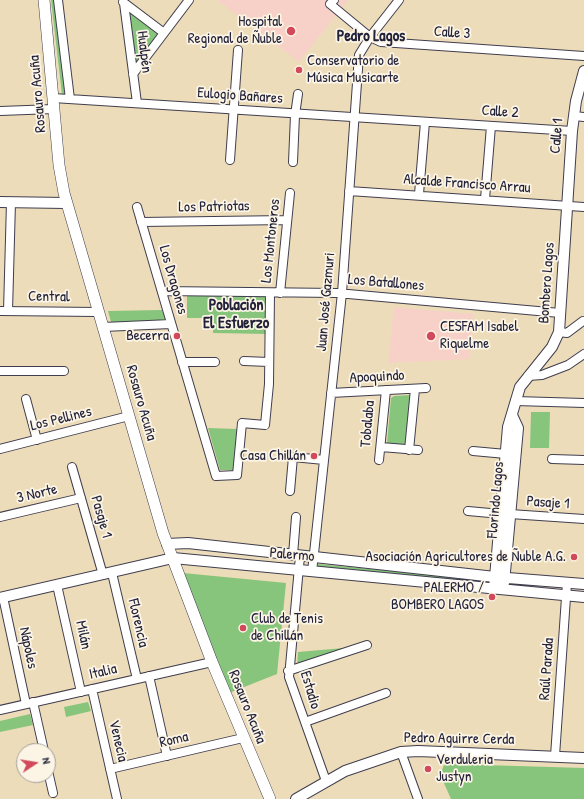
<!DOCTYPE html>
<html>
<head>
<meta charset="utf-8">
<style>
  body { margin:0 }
  #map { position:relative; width:584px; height:799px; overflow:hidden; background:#eddcb9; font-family:"Patrick Hand",sans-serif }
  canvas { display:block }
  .north { position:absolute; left:16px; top:743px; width:40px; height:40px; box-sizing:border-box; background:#fcf5e5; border:1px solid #a5a1a1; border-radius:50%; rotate:78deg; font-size:11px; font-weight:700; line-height:16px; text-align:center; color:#22223b }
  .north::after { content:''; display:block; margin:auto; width:14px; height:18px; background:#d1495b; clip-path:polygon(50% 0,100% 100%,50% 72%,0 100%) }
</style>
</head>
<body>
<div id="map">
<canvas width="584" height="799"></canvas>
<div class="north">N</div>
</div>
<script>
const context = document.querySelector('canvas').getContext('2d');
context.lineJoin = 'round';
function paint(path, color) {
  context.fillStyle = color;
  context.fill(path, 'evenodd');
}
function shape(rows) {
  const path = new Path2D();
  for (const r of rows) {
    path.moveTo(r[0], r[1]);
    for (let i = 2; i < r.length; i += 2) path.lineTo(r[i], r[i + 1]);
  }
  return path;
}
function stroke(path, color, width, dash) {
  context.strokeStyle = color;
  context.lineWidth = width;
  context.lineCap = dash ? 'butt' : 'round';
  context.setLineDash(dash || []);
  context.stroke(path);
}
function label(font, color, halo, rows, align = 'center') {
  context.font = font + ' "Patrick Hand",sans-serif';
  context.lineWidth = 3.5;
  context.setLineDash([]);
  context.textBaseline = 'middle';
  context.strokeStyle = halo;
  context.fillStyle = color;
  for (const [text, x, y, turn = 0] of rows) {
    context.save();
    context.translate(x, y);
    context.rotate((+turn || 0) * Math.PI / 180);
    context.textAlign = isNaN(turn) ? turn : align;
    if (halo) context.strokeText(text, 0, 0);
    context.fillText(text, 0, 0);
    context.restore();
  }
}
paint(shape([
  [217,0,348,0,299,62],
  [394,307,473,314,469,359,388,363]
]), '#f7d1c7');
paint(shape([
  [51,0,55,0,65,95,62,95],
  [128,9,160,33,134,67],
  [187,295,268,295,268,334,213,333,213,318,187,318],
  [162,310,166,321,111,322,108,311],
  [410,395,412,398,407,445,389,445,387,443,391,398,394,396],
  [531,412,550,412,549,448,530,448],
  [208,428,238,429,235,470,220,470],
  [318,564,489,580,488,587,317,571],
  [183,573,286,583,277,674,229,693],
  [355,647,297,666,298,652],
  [88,702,91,711,66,717,64,707],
  [30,714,33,725,0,732,0,721],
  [450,764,584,768,584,799,451,799,443,781,442,770,444,765]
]), '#87c57c');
const minor = shape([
  [58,0,70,99],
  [334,0,330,4,370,37,381,42,584,56],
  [123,2,164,33],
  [124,3,137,103],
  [133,74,189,0],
  [53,98,572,131],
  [0,111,54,109],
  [574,116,584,117],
  [230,160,238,50],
  [293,162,295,115,298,94],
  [349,191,584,207],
  [419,194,425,122],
  [485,199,491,126],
  [137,207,216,476,237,475,242,423,265,425,269,384,270,293],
  [141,222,287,220],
  [162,291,337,293,560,313],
  [280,293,290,193],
  [0,311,98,312],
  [8,311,11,202],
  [103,327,171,324],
  [559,332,567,333,583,321],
  [244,361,269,362],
  [182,362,215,362],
  [0,371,64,371],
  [528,376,542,375,568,365,584,354],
  [331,393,426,388],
  [26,399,37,440],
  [515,401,584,403],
  [381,447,418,450],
  [0,449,129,416],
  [409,450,415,389],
  [473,451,506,454],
  [552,459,584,460],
  [379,460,386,390],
  [72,467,103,575],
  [290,491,293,457,324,460],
  [468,511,501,514],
  [510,514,584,519],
  [0,517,81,498],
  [293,555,296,517],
  [300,556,289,677,326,781],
  [312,572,342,293,359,55,370,37,399,0],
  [112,573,137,679],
  [57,585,81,692],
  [3,597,26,704],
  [288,671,367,645],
  [149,676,167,756],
  [92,689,117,799],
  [33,702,44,751],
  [0,710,212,662],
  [305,722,386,693],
  [401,752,418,799],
  [555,756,567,583],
  [110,769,243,738],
  [48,771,53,793]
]);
const tertiary = shape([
  [0,202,66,203],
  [167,544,188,543,495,577,584,584],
  [504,583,518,428,512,415],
  [494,589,508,427,520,387,552,347,559,332,572,131,576,101,584,71],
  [0,598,173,558,584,597],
  [296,799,345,771,401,752,418,751,584,758]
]);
const secondary = shape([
  [44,0,59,165,64,193,163,533,212,662,270,799]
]);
stroke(minor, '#403e4e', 10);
stroke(tertiary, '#403e4e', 12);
stroke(secondary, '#403e4e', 12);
stroke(minor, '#fff', 8);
stroke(tertiary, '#fff', 10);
stroke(secondary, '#fff', 11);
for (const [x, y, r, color] of [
  [291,31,5,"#d1495b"],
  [299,70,4,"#d1495b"],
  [177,336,4,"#d1495b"],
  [431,336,5,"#d1495b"],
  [314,456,4,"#d1495b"],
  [574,557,4,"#d1495b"],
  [492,597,4,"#d1495b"],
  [243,628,4,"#d1495b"],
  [428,769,4,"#d1495b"]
]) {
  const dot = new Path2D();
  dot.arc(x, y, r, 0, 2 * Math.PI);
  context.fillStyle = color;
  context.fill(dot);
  stroke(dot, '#fcf5e5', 1.5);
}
label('15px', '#22223b', '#fcf5e5', [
  ["Hospital",282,22],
  ["Regional de Ñuble",282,39],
  ["Conservatorio de",307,61,"left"],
  ["Música Musicarte",307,78,"left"],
  ["CESFAM Isabel",440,327,"left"],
  ["Riquelme",440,344,"left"],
  ["Becerra",169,336],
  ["Casa Chillán",306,456],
  ["Asociación Agricultores de Ñuble A.G.",566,557],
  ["PALERMO /",484,588],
  ["BOMBERO LAGOS",484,605],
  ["Club de Tenis",251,619,"left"],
  ["de Chillán",251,636,"left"],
  ["Verduleria",436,760,"left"],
  ["Justyn",436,777,"left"]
], 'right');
label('15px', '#22223b', '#fcf5e5', [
  ["Calle 3",452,33,4],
  ["Hualpén",144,52,83],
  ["Rosauro Acuña",38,94,-95],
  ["Eulogio Bañares",240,96,4],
  ["Calle 2",500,112,4],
  ["Calle 1",557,136,-85],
  ["Alcalde Francisco Arrau",467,184,4],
  ["Los Patriotas",214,207,-1],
  ["Los Montoneros",271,241,-84],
  ["Los Dragones",173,280,74],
  ["Los Batallones",386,283,5],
  ["Bombero Lagos",547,283,-86],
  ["Central",49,297,1],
  ["Juan José Gazmuri",326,302,-85],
  ["Apoquindo",377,377,-3],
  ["Rosauro Acuña",141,403,74],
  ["Los Pellines",61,419,-14],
  ["Tobalaba",368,424,-85],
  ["3 Norte",37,494,-13],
  ["Florindo Lagos",496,500,-85],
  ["Pasaje 1",548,503,4],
  ["Pasaje 1",101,517,74],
  ["Palermo",292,555,5],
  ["Florencia",138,623,77],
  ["Milán",83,635,78],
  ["Nápoles",28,648,78],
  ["Raúl Parada",547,669,-86],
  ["Italia",103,672,-13],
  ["Estadio",310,690,73],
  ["Rosauro Acuña",247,707,68],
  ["Pedro Aguirre Cerda",459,739,1],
  ["Roma",174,740,-13],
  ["Venecia",118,741,77]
]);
label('bold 16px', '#22223b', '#fcf5e5', [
  ["Pedro Lagos",371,37],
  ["Población",236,306],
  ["El Esfuerzo",236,324]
]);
</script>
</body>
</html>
